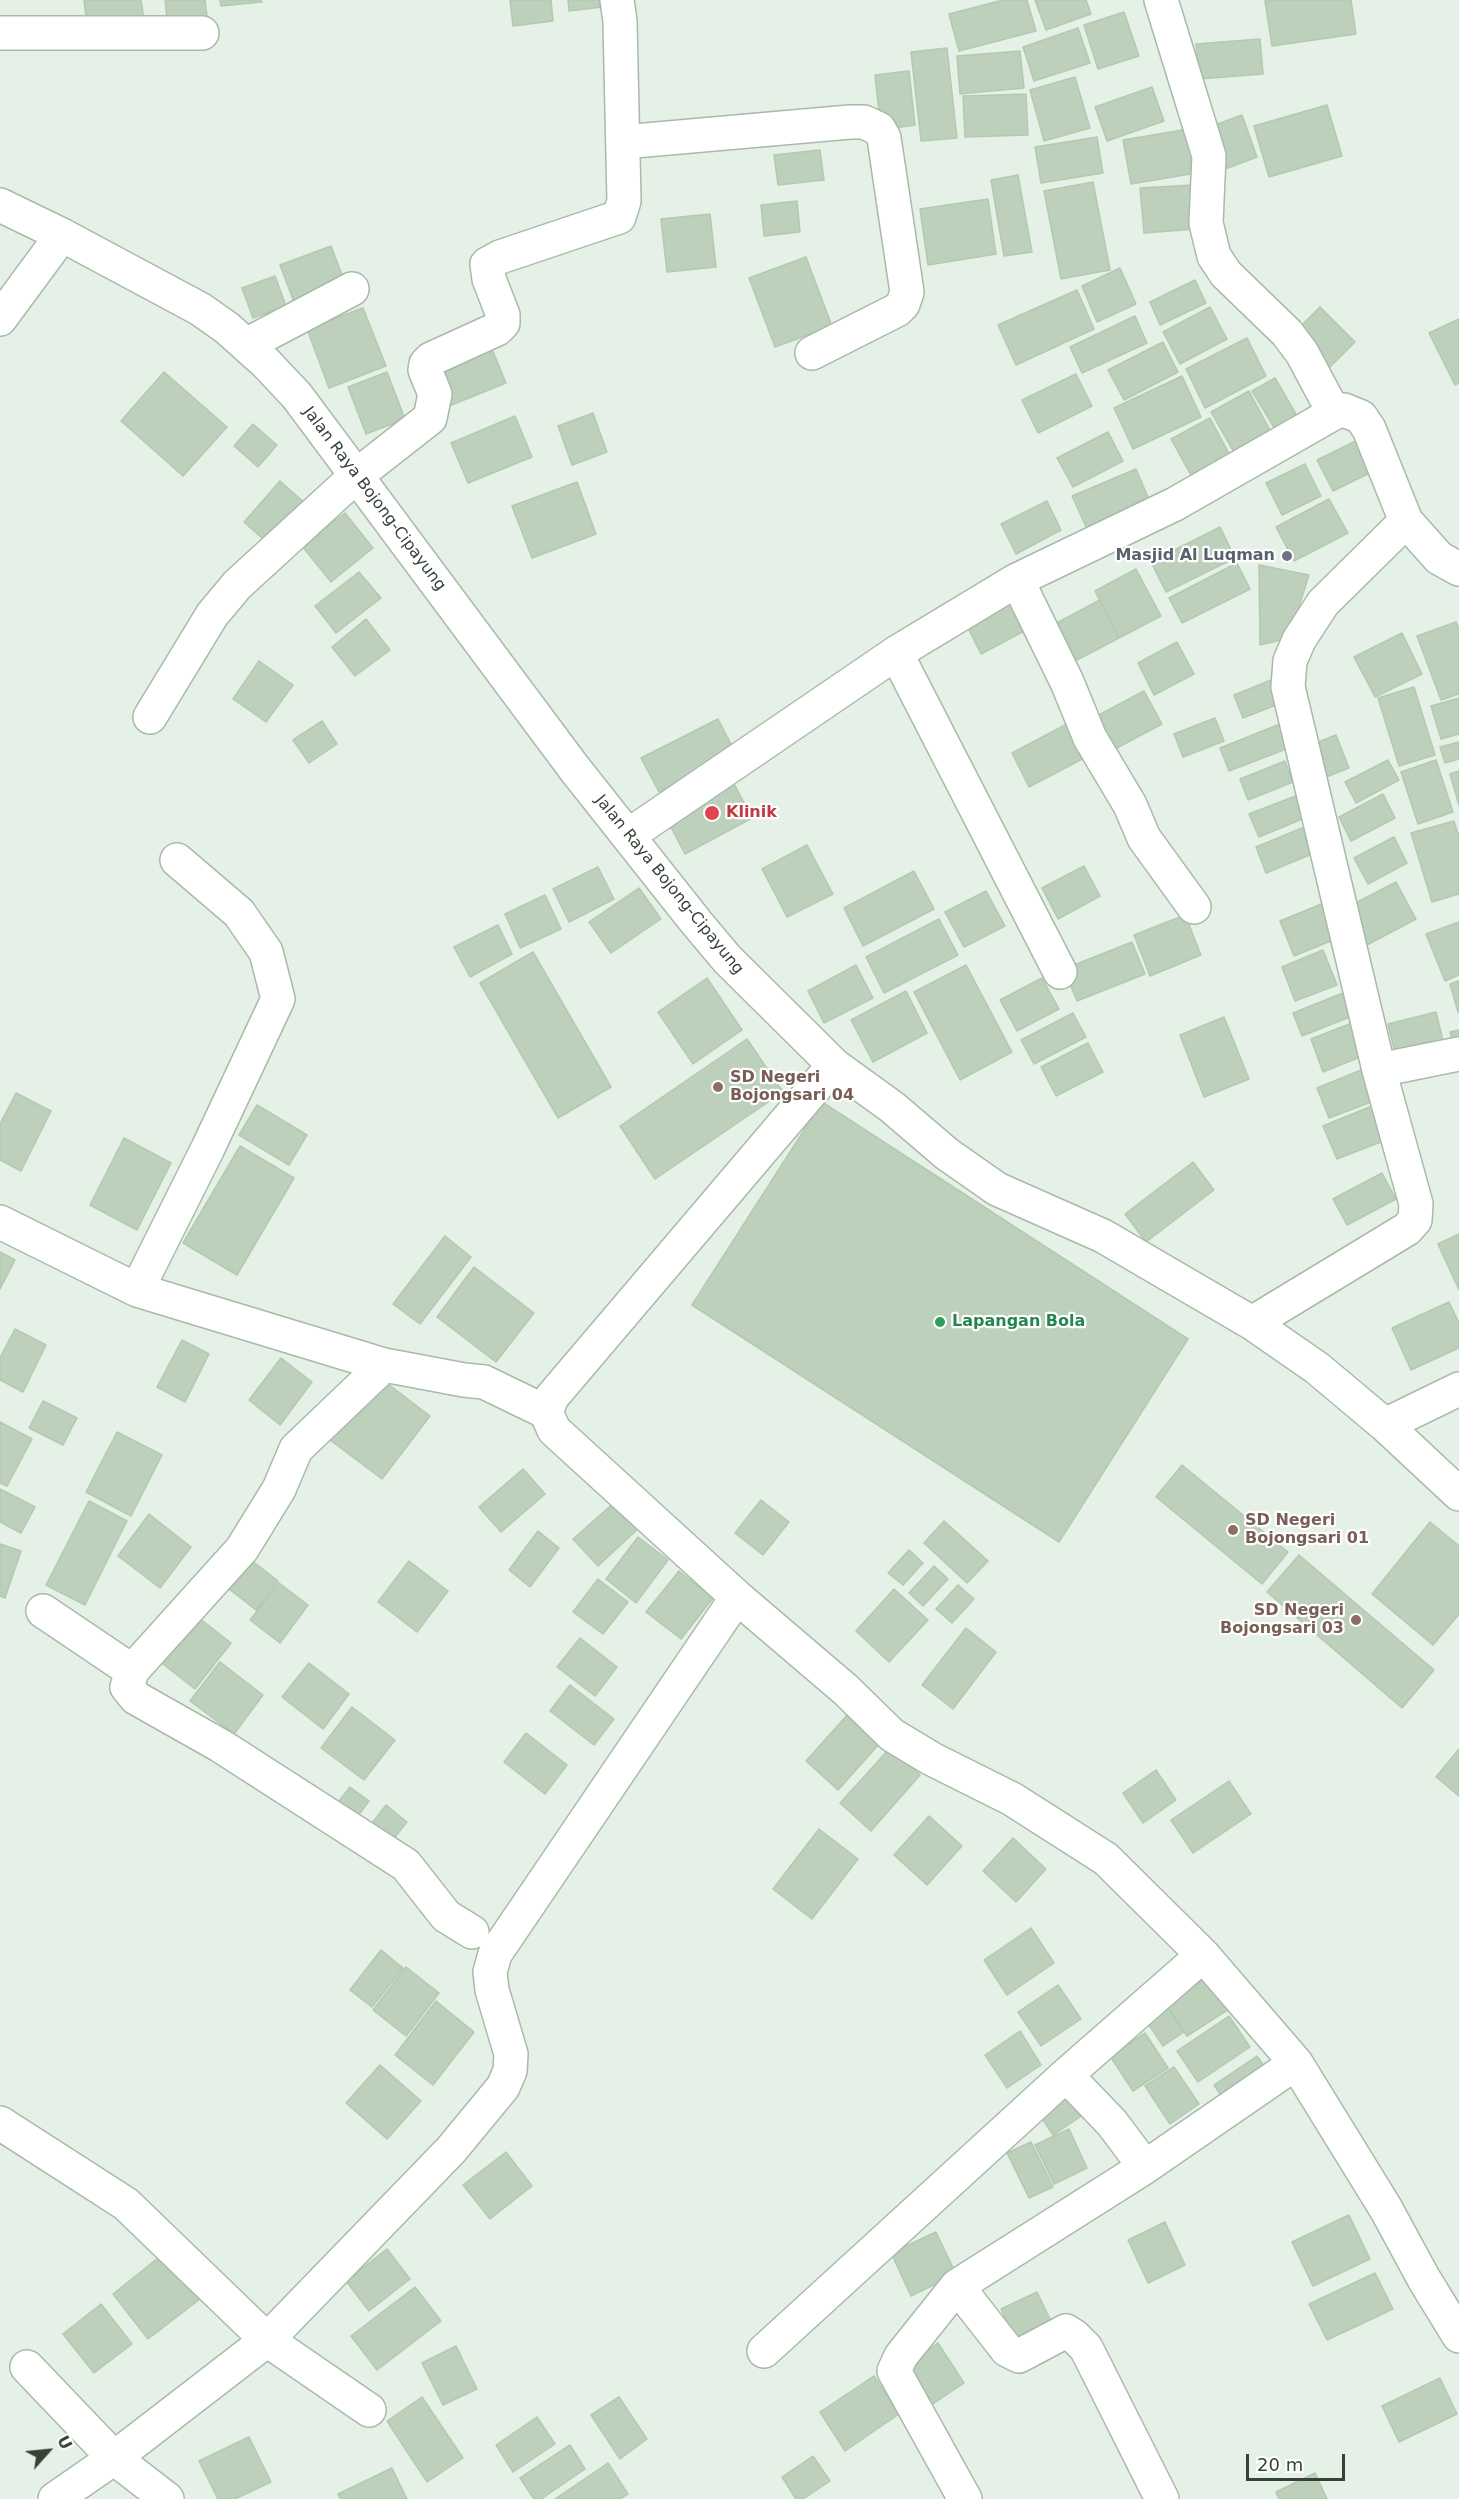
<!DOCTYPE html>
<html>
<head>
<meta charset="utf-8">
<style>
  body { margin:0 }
  #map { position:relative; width:1459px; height:2499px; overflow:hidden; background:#e5f0e6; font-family:"DejaVu Sans",sans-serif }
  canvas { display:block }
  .north { position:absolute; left:18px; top:2421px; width:60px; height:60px; -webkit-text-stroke:4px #fff; paint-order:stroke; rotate:63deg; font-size:16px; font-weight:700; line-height:24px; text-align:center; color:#364235 }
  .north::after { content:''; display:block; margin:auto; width:21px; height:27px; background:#364235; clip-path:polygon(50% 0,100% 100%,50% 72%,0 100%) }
  .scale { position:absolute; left:1246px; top:2454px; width:99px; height:27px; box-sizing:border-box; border:3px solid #364235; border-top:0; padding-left:8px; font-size:18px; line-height:21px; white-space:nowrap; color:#364235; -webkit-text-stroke:4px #fff; paint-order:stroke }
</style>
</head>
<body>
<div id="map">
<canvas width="1459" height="2499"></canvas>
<div class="north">U</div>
<div class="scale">20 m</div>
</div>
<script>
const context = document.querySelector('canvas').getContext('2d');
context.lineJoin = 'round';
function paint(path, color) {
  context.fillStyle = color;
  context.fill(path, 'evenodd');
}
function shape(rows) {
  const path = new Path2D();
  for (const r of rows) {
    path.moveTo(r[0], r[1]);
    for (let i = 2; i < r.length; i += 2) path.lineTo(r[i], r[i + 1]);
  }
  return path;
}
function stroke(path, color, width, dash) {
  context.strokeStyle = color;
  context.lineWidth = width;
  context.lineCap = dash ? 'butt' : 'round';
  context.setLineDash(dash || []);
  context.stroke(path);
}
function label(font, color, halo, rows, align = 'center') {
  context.font = font + ' "DejaVu Sans",sans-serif';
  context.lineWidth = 4.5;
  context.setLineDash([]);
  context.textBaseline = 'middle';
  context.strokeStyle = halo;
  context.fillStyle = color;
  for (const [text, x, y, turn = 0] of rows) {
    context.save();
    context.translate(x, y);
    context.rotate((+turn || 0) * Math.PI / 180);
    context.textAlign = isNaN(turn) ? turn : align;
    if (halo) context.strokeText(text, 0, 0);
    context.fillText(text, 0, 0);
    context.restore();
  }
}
const building = shape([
  [84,0,141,0,144,20,87,26,84,0],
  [165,0,205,0,208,24,168,28,165,0],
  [220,0,261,0,262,2,221,6,220,0],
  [510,0,551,0,553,21,513,26,510,0],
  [568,0,601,0,602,7,569,11,568,0],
  [1003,0,1027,0,1036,31,959,51,949,14,1003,0],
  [1035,0,1086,0,1091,14,1046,30,1035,0],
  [1274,0,1351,0,1356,34,1272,46,1265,1,1274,0],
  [1124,12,1139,56,1098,69,1084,25,1124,12],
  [1078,28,1090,63,1034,81,1023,47,1078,28],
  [1260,39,1263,74,1199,79,1196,44,1260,39],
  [947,48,957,138,921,141,911,52,947,48],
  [1020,51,1024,88,960,94,957,56,1020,51],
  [909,71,915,125,881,130,875,75,909,71],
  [1075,77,1090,128,1044,141,1030,90,1075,77],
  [1152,87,1164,121,1107,141,1095,107,1152,87],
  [1026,94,1028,135,965,137,963,96,1026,94],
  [1327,105,1342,156,1269,177,1254,126,1327,105],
  [1242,115,1257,157,1225,169,1210,127,1242,115],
  [1194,128,1202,172,1131,184,1123,140,1194,128],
  [1097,137,1103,173,1041,183,1035,147,1097,137],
  [820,150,824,180,778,185,774,155,820,150],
  [1018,175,1032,252,1004,256,991,180,1018,175],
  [1093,182,1110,270,1061,279,1044,191,1093,182],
  [1193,185,1196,229,1144,233,1140,188,1193,185],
  [988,199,996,254,928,265,920,209,988,199],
  [797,201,800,232,764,236,761,205,797,201],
  [710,214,716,267,667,272,661,219,710,214],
  [331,246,345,283,294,302,280,265,331,246],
  [806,257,832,326,775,347,749,278,806,257],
  [1120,268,1136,304,1097,322,1082,286,1120,268],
  [275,276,286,306,253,318,242,288,275,276],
  [1195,280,1206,303,1160,325,1150,302,1195,280],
  [1077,290,1094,329,1016,365,998,325,1077,290],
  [1210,307,1227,339,1180,364,1163,332,1210,307],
  [1320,307,1355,342,1330,367,1295,332,1320,307],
  [363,308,386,366,329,388,307,329,363,308],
  [1135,316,1147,343,1082,373,1070,347,1135,316],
  [1459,319,1459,383,1455,385,1429,333,1459,319],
  [1247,338,1266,376,1205,408,1186,369,1247,338],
  [1163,342,1178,372,1124,400,1108,370,1163,342],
  [492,349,506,383,449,406,436,372,492,349],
  [164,372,227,427,183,476,121,421,164,372],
  [387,372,405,419,366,434,348,387,387,372],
  [1076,374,1092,406,1038,433,1022,400,1076,374],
  [1182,376,1201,417,1133,449,1114,408,1182,376],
  [1275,378,1300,421,1278,434,1252,391,1275,378],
  [1249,391,1273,436,1236,456,1211,412,1249,391],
  [593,413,607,452,572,465,558,426,593,413],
  [515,416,532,457,468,483,451,443,515,416],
  [1210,418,1232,459,1193,479,1171,439,1210,418],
  [253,424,277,445,258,467,234,446,253,424],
  [1108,432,1123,461,1073,487,1057,458,1108,432],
  [1364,437,1380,468,1333,491,1317,460,1364,437],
  [1305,464,1321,496,1282,515,1266,483,1305,464],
  [1136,469,1150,502,1087,529,1072,496,1136,469],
  [280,481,307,505,271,546,244,522,280,481],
  [577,482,596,534,532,558,512,506,577,482],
  [1329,499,1348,533,1294,561,1276,527,1329,499],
  [1047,501,1061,530,1016,554,1001,524,1047,501],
  [345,513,373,548,331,582,302,546,345,513],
  [1220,527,1235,558,1166,592,1151,562,1220,527],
  [1237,563,1250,589,1182,623,1169,598,1237,563],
  [1259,565,1309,575,1289,638,1260,645,1259,565],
  [1136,569,1161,616,1119,638,1095,591,1136,569],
  [359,572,381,598,336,633,315,606,359,572],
  [1009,594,1028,629,981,654,963,618,1009,594],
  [1100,600,1119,638,1071,663,1051,626,1100,600],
  [366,619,390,650,355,676,332,647,366,619],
  [1456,622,1459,629,1459,694,1441,700,1417,636,1456,622],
  [1402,633,1422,674,1375,697,1354,657,1402,633],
  [1177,642,1194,674,1154,695,1138,663,1177,642],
  [259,661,293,685,266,722,233,699,259,661],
  [1271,680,1281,703,1243,718,1234,695,1271,680],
  [1414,687,1435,755,1399,766,1378,698,1414,687],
  [1144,691,1162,724,1113,750,1095,717,1144,691],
  [1459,698,1459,734,1441,739,1431,706,1459,698],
  [1215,718,1224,741,1183,757,1174,734,1215,718],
  [718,719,735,752,659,792,641,758,718,719],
  [1290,720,1299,744,1229,771,1220,748,1290,720],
  [322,721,337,744,309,763,293,740,322,721],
  [1069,723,1086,757,1029,787,1012,753,1069,723],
  [1336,735,1349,768,1321,779,1308,746,1336,735],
  [1459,742,1459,759,1445,763,1440,747,1459,742],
  [1388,760,1399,780,1356,803,1345,782,1388,760],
  [1436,760,1453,812,1418,824,1401,772,1436,760],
  [1285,761,1293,782,1248,800,1240,779,1285,761],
  [1459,771,1459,805,1450,774,1459,771],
  [731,778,752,818,685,854,664,814,731,778],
  [1383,794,1395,818,1351,841,1339,817,1383,794],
  [1298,795,1307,817,1259,837,1249,814,1298,795],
  [1454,821,1459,837,1459,894,1432,902,1411,833,1454,821],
  [1302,828,1312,854,1266,873,1256,847,1302,828],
  [1394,837,1407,863,1368,884,1354,858,1394,837],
  [807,845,833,894,787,917,762,869,807,845],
  [1084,866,1100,896,1058,919,1042,888,1084,866],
  [598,867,614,899,569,922,553,889,598,867],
  [914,871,934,909,863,946,844,908,914,871],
  [1396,882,1416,919,1365,946,1346,908,1396,882],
  [639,888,661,919,611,953,589,922,639,888],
  [986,891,1005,926,964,947,945,912,986,891],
  [545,895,561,929,520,948,505,914,545,895],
  [1324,903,1338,938,1294,956,1280,921,1324,903],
  [1185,915,1201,955,1150,976,1134,935,1185,915],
  [939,919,958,955,884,993,866,957,939,919],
  [1459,922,1459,975,1445,981,1426,934,1459,922],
  [498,925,512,954,470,977,454,947,498,925],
  [1132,942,1145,974,1077,1001,1064,969,1132,942],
  [1323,950,1337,985,1295,1001,1282,967,1323,950],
  [533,952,611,1087,558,1118,480,983,533,952],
  [856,965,873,998,824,1023,808,991,856,965],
  [966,965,1012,1052,960,1080,914,992,966,965],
  [707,978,742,1030,693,1064,658,1012,707,978],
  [1042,978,1059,1009,1017,1031,1000,1000,1042,978],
  [1459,981,1459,1012,1458,1012,1450,984,1459,981],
  [1353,989,1362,1012,1302,1036,1293,1013,1353,989],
  [906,991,927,1033,873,1062,851,1020,906,991],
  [1436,1012,1444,1045,1396,1057,1388,1024,1436,1012],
  [1073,1013,1086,1037,1034,1064,1021,1040,1073,1013],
  [1224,1017,1249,1079,1204,1097,1180,1035,1224,1017],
  [1357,1021,1370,1053,1323,1072,1311,1039,1357,1021],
  [1459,1030,1459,1050,1455,1051,1450,1032,1459,1030],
  [747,1039,783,1092,655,1179,620,1126,747,1039],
  [1088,1043,1103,1072,1056,1096,1041,1067,1088,1043],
  [1366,1068,1379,1099,1329,1118,1317,1088,1366,1068],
  [16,1093,51,1111,21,1171,0,1160,0,1124,16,1093],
  [822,1102,1188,1339,1059,1542,692,1305,822,1102],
  [1377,1104,1391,1138,1337,1159,1323,1126,1377,1104],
  [257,1105,307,1135,289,1165,239,1135,257,1105],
  [124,1138,171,1163,137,1230,90,1205,124,1138],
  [240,1146,294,1178,237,1275,183,1243,240,1146],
  [1193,1162,1214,1190,1146,1242,1125,1214,1193,1162],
  [1382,1173,1396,1199,1347,1225,1333,1199,1382,1173],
  [1459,1234,1459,1290,1438,1244,1459,1234],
  [445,1236,471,1257,420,1324,393,1304,445,1236],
  [0,1252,15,1260,0,1289,0,1252],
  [474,1267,534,1313,496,1362,437,1317,474,1267],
  [1449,1302,1459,1323,1459,1348,1411,1370,1392,1328,1449,1302],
  [15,1329,46,1345,23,1392,0,1380,0,1358,15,1329],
  [182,1340,209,1354,185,1402,157,1387,182,1340],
  [281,1358,312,1382,280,1425,249,1400,281,1358],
  [379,1377,430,1416,382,1479,330,1440,379,1377],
  [43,1401,77,1418,63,1445,29,1428,43,1401],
  [0,1422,32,1439,7,1486,0,1483,0,1422],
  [117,1432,162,1455,131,1516,86,1492,117,1432],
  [1182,1465,1288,1552,1262,1584,1156,1497,1182,1465],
  [523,1469,545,1494,501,1532,479,1507,523,1469],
  [0,1489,35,1507,21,1533,0,1522,0,1489],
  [761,1500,789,1522,763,1555,735,1533,761,1500],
  [89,1501,127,1521,85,1605,46,1585,89,1501],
  [616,1501,640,1527,598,1566,573,1539,616,1501],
  [149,1514,191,1547,160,1588,118,1556,149,1514],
  [944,1521,988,1561,967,1583,924,1543,944,1521],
  [1430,1522,1459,1546,1459,1614,1433,1645,1372,1594,1430,1522],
  [538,1531,559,1548,530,1587,509,1570,538,1531],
  [638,1537,668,1560,636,1603,606,1579,638,1537],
  [0,1544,21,1551,5,1598,0,1596,0,1544],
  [909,1550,923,1563,903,1585,888,1573,909,1550],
  [242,1553,278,1581,256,1610,220,1582,242,1553],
  [1299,1555,1434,1670,1402,1708,1267,1592,1299,1555],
  [409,1561,448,1591,417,1632,378,1602,409,1561],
  [934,1566,948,1579,923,1606,909,1593,934,1566],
  [679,1571,713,1598,681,1639,646,1612,679,1571],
  [598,1579,628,1602,603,1634,573,1612,598,1579],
  [279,1583,308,1605,280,1643,250,1620,279,1583],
  [958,1585,974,1599,952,1623,936,1609,958,1585],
  [894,1589,928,1620,889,1662,856,1631,894,1589],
  [194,1614,231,1643,195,1689,158,1660,194,1614],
  [966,1628,996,1652,953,1709,922,1685,966,1628],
  [580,1638,617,1667,595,1696,557,1667,580,1638],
  [220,1662,263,1695,234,1734,190,1701,220,1662],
  [309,1663,349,1694,323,1729,282,1697,309,1663],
  [570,1685,614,1719,594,1745,550,1711,570,1685],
  [352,1707,395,1740,364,1780,321,1748,352,1707],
  [849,1713,881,1742,838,1790,806,1761,849,1713],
  [526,1733,567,1765,545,1794,504,1762,526,1733],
  [890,1748,920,1775,871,1831,840,1803,890,1748],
  [1459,1749,1459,1796,1436,1777,1459,1749],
  [1156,1770,1176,1800,1143,1823,1123,1793,1156,1770],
  [1229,1781,1251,1814,1193,1853,1171,1820,1229,1781],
  [350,1787,369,1801,351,1825,331,1811,350,1787],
  [386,1805,407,1822,387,1847,366,1831,386,1805],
  [929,1816,962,1846,927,1885,894,1855,929,1816],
  [819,1829,858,1859,812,1919,773,1889,819,1829],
  [1013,1838,1046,1869,1016,1902,983,1871,1013,1838],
  [1031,1928,1054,1963,1007,1995,984,1960,1031,1928],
  [381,1950,403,1968,372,2007,350,1990,381,1950],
  [406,1967,439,1993,406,2036,373,2010,406,1967],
  [1207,1977,1229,2009,1187,2036,1166,2004,1207,1977],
  [1058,1985,1081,2019,1041,2046,1018,2012,1058,1985],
  [436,2001,474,2032,433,2085,395,2055,436,2001],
  [1168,2008,1184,2032,1163,2046,1147,2022,1168,2008],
  [1229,2016,1250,2047,1198,2082,1177,2051,1229,2016],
  [1020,2031,1041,2065,1007,2088,985,2055,1020,2031],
  [1145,2033,1168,2068,1133,2091,1110,2056,1145,2033],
  [1257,2056,1270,2075,1227,2104,1214,2085,1257,2056],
  [380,2065,421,2101,387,2139,346,2103,380,2065],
  [1174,2067,1199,2104,1170,2124,1145,2086,1174,2067],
  [1071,2085,1089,2111,1053,2135,1036,2109,1071,2085],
  [1069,2129,1087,2168,1054,2184,1035,2145,1069,2129],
  [1031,2142,1053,2187,1029,2198,1007,2153,1031,2142],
  [506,2152,532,2186,490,2219,463,2185,506,2152],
  [1349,2215,1370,2259,1313,2286,1292,2242,1349,2215],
  [1165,2222,1185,2265,1148,2283,1128,2240,1165,2222],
  [936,2232,956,2274,911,2296,891,2253,936,2232],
  [387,2249,410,2279,369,2311,346,2281,387,2249],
  [168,2250,204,2296,148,2339,113,2294,168,2250],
  [1375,2273,1393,2309,1327,2340,1309,2304,1375,2273],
  [415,2287,441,2321,377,2370,351,2336,415,2287],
  [1037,2292,1052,2323,1015,2340,1001,2309,1037,2292],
  [101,2304,132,2344,94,2373,63,2334,101,2304],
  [938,2343,964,2383,927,2408,901,2368,938,2343],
  [456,2346,477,2389,443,2405,422,2363,456,2346],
  [874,2376,899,2414,845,2451,820,2412,874,2376],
  [1440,2378,1457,2414,1399,2442,1382,2406,1440,2378],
  [422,2397,463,2458,427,2482,387,2421,422,2397],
  [619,2397,647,2439,620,2459,591,2415,619,2397],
  [537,2417,555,2444,513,2472,496,2445,537,2417],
  [249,2437,271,2482,235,2499,218,2499,199,2461,249,2437],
  [570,2445,585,2469,541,2499,534,2499,520,2478,570,2445],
  [813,2456,830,2481,803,2499,796,2499,782,2477,813,2456],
  [608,2463,628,2494,620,2499,555,2499,608,2463],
  [392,2468,407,2499,341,2499,338,2494,392,2468],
  [1315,2473,1327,2499,1279,2499,1276,2492,1315,2473]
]);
paint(building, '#bdd0bc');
stroke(building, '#b1cab0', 1.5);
const minor = shape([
  [1161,0,1209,156,1206,223,1214,256,1226,274,1287,333,1302,353,1334,413],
  [0,33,202,33],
  [623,142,850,122,864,122,879,129,884,138,907,292,903,304,897,310,812,353],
  [0,205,62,235,200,309,227,328,266,363,297,396,574,768,696,922,727,959,834,1065,892,1107,947,1154,997,1189,1103,1236,1252,1323,1317,1368,1385,1425,1459,1494],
  [0,319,62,235],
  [246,345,352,289],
  [1017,580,1067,682,1090,738,1130,805,1144,838,1194,907],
  [896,653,1060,972],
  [150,717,212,615,237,585,356,476,430,418,435,394,425,370,426,364,431,359,497,329,503,323,503,315,489,279,487,264,500,257,619,217,624,201,620,21,617,0],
  [629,835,896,653,1017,580,1175,504,1334,413,1344,410,1361,417,1369,429,1406,521,1439,558,1459,569],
  [834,1065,552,1397,546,1412,554,1430,737,1597,846,1690,892,1735,932,1759,1012,1799,1106,1859,1203,1955,1296,2063,1386,2209,1424,2279,1459,2336],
  [1379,1070,1288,687,1290,661,1299,640,1323,603,1406,521],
  [0,1222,137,1290,384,1365,464,1380,484,1382,546,1412],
  [137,1290,208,1148,278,999,266,952,239,913,177,860],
  [1252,1323,1407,1229,1415,1220,1416,1204,1379,1070,1459,1054],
  [384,1365,296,1449,279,1489,242,1549,132,1671,127,1687,136,1698,221,1746,406,1865,446,1916,472,1932],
  [1385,1425,1459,1389],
  [43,1611,132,1671],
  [1066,2075,1112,2123,1145,2167],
  [0,2123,126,2204,267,2340,369,2410],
  [957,2286,1007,2350,1019,2356,1066,2331,1074,2336,1086,2348,1162,2499],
  [764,2351,1066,2075,1203,1955],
  [27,2367,114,2458,167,2499],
  [55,2499,114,2458,267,2340,451,2150,503,2087,510,2071,511,2054,492,1990,490,1972,495,1954,737,1597],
  [965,2499,894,2371,901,2356,957,2286,1145,2167,1296,2063]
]);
stroke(minor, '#a9baa9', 36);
stroke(minor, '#fff', 33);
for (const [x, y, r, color] of [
  [1287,556,6,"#6b7280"],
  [712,813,8,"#e0444e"],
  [718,1087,6,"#8d6e63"],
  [940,1322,6,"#2e9e5b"],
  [1233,1530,6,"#8d6e63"],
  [1356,1620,6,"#8d6e63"]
]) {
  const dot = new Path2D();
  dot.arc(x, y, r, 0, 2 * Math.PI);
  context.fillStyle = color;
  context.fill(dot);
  stroke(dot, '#fff', 2);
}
label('16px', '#364235', '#fff', [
  ["Jalan Raya Bojong-Cipayung",374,499,53],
  ["Jalan Raya Bojong-Cipayung",669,885,51]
]);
label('bold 16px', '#5b616d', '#fff', [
  ["Masjid Al Luqman",1275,556]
], 'right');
label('bold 16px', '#be3a42', '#fff', [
  ["Klinik",726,813]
], 'left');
label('bold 16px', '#785e54', '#fff', [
  ["SD Negeri",730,1078],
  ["Bojongsari 04",730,1096],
  ["SD Negeri",1245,1521],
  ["Bojongsari 01",1245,1539],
  ["SD Negeri",1344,1611,"right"],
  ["Bojongsari 03",1344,1629,"right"]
], 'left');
label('bold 16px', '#27864d', '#fff', [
  ["Lapangan Bola",952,1322]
], 'left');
</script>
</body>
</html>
